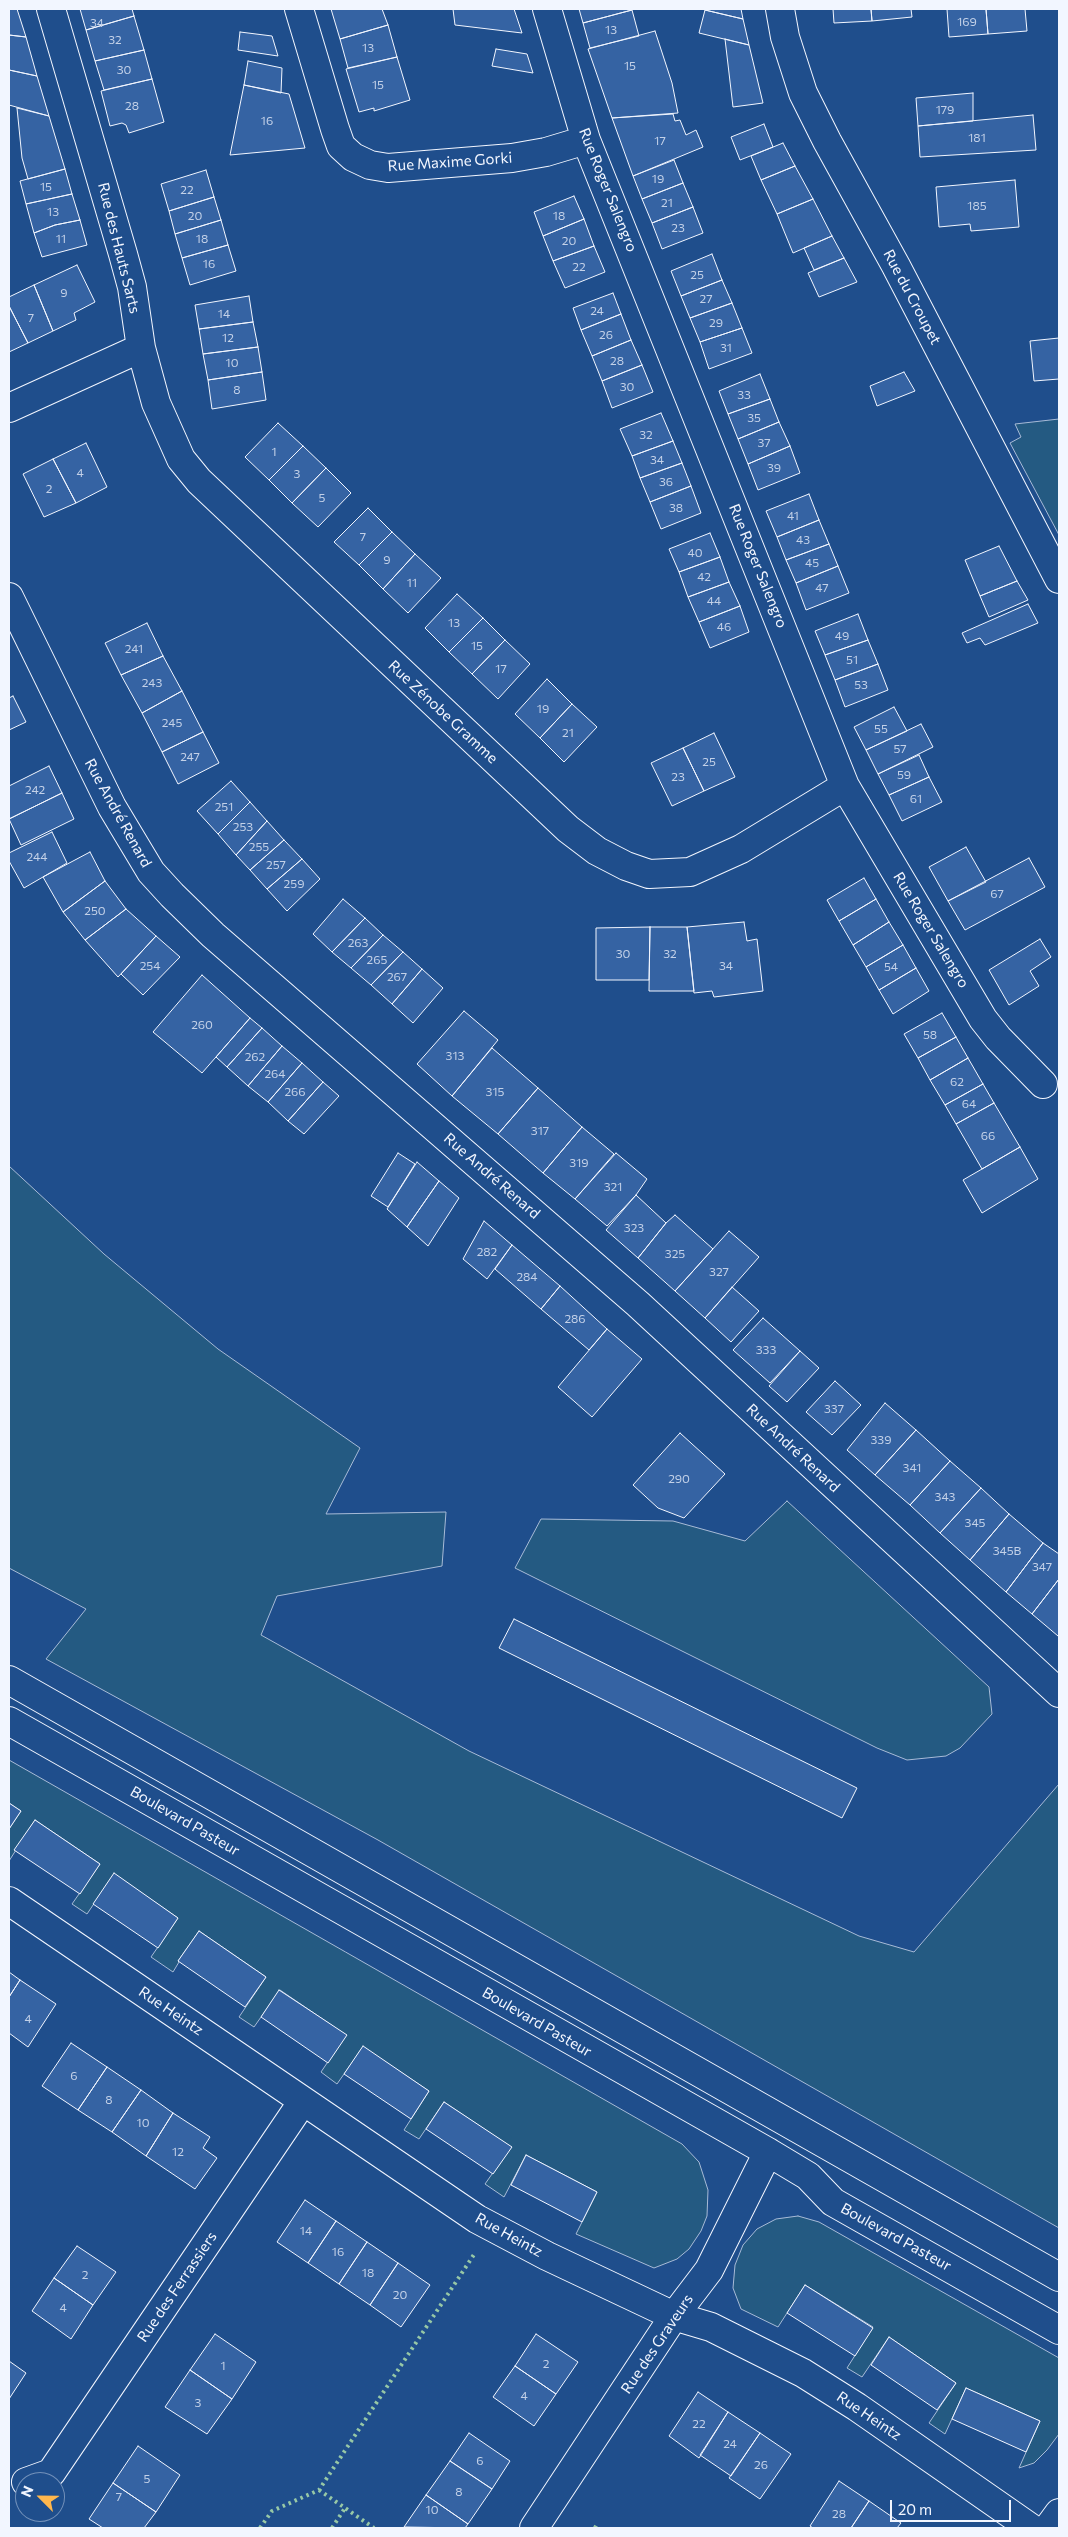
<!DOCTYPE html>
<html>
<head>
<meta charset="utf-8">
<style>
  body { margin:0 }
  #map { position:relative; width:1068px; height:2537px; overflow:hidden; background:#1f4e8c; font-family:Commissioner,sans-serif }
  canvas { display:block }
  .frame { position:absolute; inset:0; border:10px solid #f2f6ff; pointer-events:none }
  .north { position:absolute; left:15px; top:2472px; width:50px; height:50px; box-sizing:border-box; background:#1f4e8c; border:1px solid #7391ba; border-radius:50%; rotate:293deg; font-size:14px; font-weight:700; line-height:20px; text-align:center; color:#f2f6ff }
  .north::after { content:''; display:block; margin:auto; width:18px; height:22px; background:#ffb74d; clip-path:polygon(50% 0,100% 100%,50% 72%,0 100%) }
  .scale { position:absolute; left:890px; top:2500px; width:121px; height:22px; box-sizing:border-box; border:2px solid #f2f6ff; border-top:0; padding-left:6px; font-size:15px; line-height:18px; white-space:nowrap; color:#f2f6ff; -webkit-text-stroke:4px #1f4e8c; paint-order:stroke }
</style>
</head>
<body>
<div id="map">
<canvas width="1068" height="2537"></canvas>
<div class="frame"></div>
<div class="north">N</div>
<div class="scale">20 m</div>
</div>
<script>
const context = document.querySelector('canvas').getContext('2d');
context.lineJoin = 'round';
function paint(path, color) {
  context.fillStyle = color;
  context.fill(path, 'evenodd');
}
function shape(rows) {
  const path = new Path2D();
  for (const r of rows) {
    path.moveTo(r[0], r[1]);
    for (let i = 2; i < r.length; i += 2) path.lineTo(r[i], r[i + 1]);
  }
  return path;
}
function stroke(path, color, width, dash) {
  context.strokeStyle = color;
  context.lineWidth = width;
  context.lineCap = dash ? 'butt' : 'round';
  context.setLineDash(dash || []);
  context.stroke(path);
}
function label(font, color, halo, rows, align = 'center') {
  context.font = font + ' Commissioner,sans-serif';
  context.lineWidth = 4;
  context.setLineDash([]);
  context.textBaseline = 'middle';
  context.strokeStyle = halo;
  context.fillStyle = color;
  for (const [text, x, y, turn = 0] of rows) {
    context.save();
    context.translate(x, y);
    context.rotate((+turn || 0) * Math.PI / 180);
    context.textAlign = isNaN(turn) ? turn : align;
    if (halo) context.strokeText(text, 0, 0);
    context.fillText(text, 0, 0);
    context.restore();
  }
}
const green = shape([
  [1059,419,1059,535,1010,443,1021,437,1015,424,1059,419],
  [9,1166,104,1254,218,1349,360,1448,326,1514,446,1512,442,1566,277,1596,261,1635,469,1751,859,1936,914,1952,1059,1784,1059,2228,378,1840,46,1659,86,1609,9,1568,9,1166],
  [787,1501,989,1687,992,1714,960,1748,946,1756,907,1760,877,1748,515,1568,541,1519,673,1521,745,1541,787,1501],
  [9,1760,682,2144,699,2162,708,2190,707,2216,701,2231,689,2249,677,2259,654,2268,576,2234,597,2192,526,2155,504,2197,485,2184,511,2147,444,2102,419,2139,404,2130,429,2091,363,2047,337,2084,321,2072,346,2035,280,1990,254,2027,239,2017,266,1977,199,1931,178,1961,179,1962,173,1972,151,1957,178,1918,114,1874,87,1914,72,1904,100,1864,35,1820,9,1861,9,1829,21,1811,9,1803,9,1760],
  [798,2216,819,2222,1059,2358,1059,2434,1047,2450,1034,2463,1019,2468,1040,2421,966,2388,945,2434,929,2423,956,2383,889,2337,862,2377,847,2368,873,2327,805,2285,778,2327,741,2309,733,2288,735,2265,743,2245,757,2229,776,2219,798,2216]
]);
paint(green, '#245a82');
stroke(green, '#a8bbd7', 1);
const building = shape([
  [9,9,17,9,26,37,9,35,9,9],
  [80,9,132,9,134,16,86,30,80,9],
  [331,9,382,9,388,25,340,39,331,9],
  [453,9,514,9,522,33,455,25,453,9],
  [579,9,632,9,632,10,583,23,579,9],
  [705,9,741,9,743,19,705,10,705,9],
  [833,9,871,9,872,21,834,23,833,9],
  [871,9,911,9,912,17,872,21,871,9],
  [947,9,986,9,988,34,949,37,947,9],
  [986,9,1025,9,1027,31,988,34,986,9],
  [632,10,639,36,590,48,583,23,632,10],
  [705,10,743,19,749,45,699,33,705,10],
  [134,16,144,50,95,61,86,30,134,16],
  [388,25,397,57,348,68,340,39,388,25],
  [655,31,672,83,678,113,612,118,588,49,655,31],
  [240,32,272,36,278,56,238,50,240,32],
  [9,35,26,37,37,76,9,70,9,35],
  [725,39,749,45,763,103,733,107,725,39],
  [496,49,527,54,533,73,492,66,496,49],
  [144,50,152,79,104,90,95,61,144,50],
  [397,57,410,100,374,111,374,108,359,112,346,69,397,57],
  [248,61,282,68,281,93,244,85,248,61],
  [9,70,37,76,49,116,9,105,9,70],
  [152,79,164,122,129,133,126,125,122,123,110,126,101,91,152,79],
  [244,85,289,94,305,148,230,155,244,85],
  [973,93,973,121,918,126,916,98,973,93],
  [17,108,49,116,65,169,28,179,22,158,17,108],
  [673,114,675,121,680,120,686,135,696,130,703,147,633,176,612,118,673,114],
  [1033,115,1036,150,920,157,918,126,1033,115],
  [764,124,773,147,740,160,731,137,764,124],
  [783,143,795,166,761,180,751,156,783,143],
  [674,160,683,183,642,199,633,176,674,160],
  [795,166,813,199,777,214,761,180,795,166],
  [65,169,72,194,26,204,20,181,65,169],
  [206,170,214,197,169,211,161,184,206,170],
  [1015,180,1019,227,971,231,970,224,939,227,936,187,1015,180],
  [683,183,693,207,652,223,642,199,683,183],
  [72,194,80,220,55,225,34,233,26,204,72,194],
  [574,196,584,219,543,236,534,212,574,196],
  [214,197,221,220,175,234,169,211,214,197],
  [813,199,832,236,793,253,777,214,813,199],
  [693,207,703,233,662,249,652,223,693,207],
  [584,219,594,246,553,261,543,236,584,219],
  [80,220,87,245,42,257,34,233,55,225,80,220],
  [221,220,228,245,182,258,175,234,221,220],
  [832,236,844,258,814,270,804,248,832,236],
  [228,245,236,271,190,285,182,258,228,245],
  [594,246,605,272,565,288,553,261,594,246],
  [712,254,722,280,681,296,671,271,712,254],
  [844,258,857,282,819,297,808,273,844,258],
  [77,265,95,302,74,313,76,320,53,331,34,285,77,265],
  [722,280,732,303,690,318,681,296,722,280],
  [34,285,53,331,28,343,9,306,9,297,34,285],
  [613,293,621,314,581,330,573,308,613,293],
  [249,296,253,322,199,329,195,305,249,296],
  [732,303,742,328,700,342,690,318,732,303],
  [9,306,28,343,9,352,9,306],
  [621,314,631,340,592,356,581,330,621,314],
  [253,322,258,347,203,354,199,329,253,322],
  [742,328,752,353,709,369,700,342,742,328],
  [1059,338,1059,379,1034,381,1030,341,1059,338],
  [631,340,642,365,602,381,592,356,631,340],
  [258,347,262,372,208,380,203,354,258,347],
  [642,365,653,392,612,408,602,381,642,365],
  [262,372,266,400,212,409,208,380,262,372],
  [904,372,915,391,877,406,870,386,904,372],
  [760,374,770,399,728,414,719,391,760,374],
  [770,399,779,422,738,439,728,414,770,399],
  [661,413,673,441,632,456,620,429,661,413],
  [779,422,790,446,748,464,738,439,779,422],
  [278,423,303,446,269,480,245,457,278,423],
  [673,441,682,463,640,478,632,456,673,441],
  [86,443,107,487,76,503,53,459,86,443],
  [303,446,326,468,292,503,269,480,303,446],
  [790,446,800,473,758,490,748,464,790,446],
  [53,459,76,503,44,517,23,474,53,459],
  [682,463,691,486,650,502,640,478,682,463],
  [326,468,351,493,318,527,292,503,326,468],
  [691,486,701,513,661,529,650,502,691,486],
  [809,494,819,520,777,537,766,511,809,494],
  [368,508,392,532,359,565,334,542,368,508],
  [819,520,829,544,786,560,777,537,819,520],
  [392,532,415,554,383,589,359,565,392,532],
  [710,533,720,557,679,572,669,549,710,533],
  [829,544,838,566,796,583,786,560,829,544],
  [999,546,1017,581,980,596,965,560,999,546],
  [415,554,441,578,408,613,383,589,415,554],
  [720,557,729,582,688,597,679,572,720,557],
  [838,566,849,593,806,610,796,583,838,566],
  [1017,581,1028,600,989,617,980,596,1017,581],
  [729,582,740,606,699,622,688,597,729,582],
  [457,594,483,618,449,652,425,628,457,594],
  [1028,604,1038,623,985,645,980,638,967,643,962,633,1028,604],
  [740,606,749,632,710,648,699,622,740,606],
  [858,614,868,640,825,655,815,631,858,614],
  [483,618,505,640,472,674,449,652,483,618],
  [147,623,163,656,121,675,105,643,147,623],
  [505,640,530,664,498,699,472,674,505,640],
  [868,640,878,664,835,680,825,655,868,640],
  [163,656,182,691,142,713,121,675,163,656],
  [878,664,888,690,845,707,835,680,878,664],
  [547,679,572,704,540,738,515,714,547,679],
  [182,691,203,732,162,752,142,713,182,691],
  [13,696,26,722,9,730,9,698,13,696],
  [572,704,597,727,564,762,540,738,572,704],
  [894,707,907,731,866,750,854,727,894,707],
  [921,724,933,747,878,774,866,750,921,724],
  [203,732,219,763,178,784,162,752,203,732],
  [714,733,735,777,704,791,683,748,714,733],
  [683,748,704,791,672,806,651,763,683,748],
  [919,755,929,777,889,795,878,774,919,755],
  [49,766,62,793,9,819,9,786,49,766],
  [929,777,942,802,902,821,889,795,929,777],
  [231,781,250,802,218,834,197,811,231,781],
  [62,793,74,819,21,845,9,819,62,793],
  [250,802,267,821,236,855,218,834,250,802],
  [267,821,284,840,250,870,236,855,267,821],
  [52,832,67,863,24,888,9,861,9,853,52,832],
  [284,840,302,859,267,889,250,870,284,840],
  [966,847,986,882,948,901,929,867,966,847],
  [90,852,105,881,63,912,43,877,90,852],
  [1029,858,1045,887,965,930,948,901,1029,858],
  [302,859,320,879,287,911,267,889,302,859],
  [864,878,876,899,839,921,827,900,864,878],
  [105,881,126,909,85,940,63,912,105,881],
  [343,899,365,918,332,952,313,934,343,899],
  [876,899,889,922,853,945,839,921,876,899],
  [126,909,156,936,118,977,85,940,126,909],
  [365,918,383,935,351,968,332,952,365,918],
  [744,922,747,941,757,939,763,991,714,997,712,991,694,993,687,927,744,922],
  [889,922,903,945,866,967,853,945,889,922],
  [650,927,687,927,694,991,649,991,650,927],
  [650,927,649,980,596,980,596,928,650,927],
  [383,935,403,952,371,985,351,968,383,935],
  [156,936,180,957,143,995,121,974,156,936],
  [1040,939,1051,957,1030,971,1039,986,1009,1005,989,970,1040,939],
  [903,945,916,968,879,990,866,967,903,945],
  [403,952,422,969,392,1004,371,985,403,952],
  [916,968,929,991,893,1014,879,990,916,968],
  [422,969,443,988,413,1023,392,1004,422,969],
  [202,975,250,1018,202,1073,153,1032,202,975],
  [464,1011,498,1040,452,1096,417,1064,464,1011],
  [942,1013,956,1037,918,1058,904,1034,942,1013],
  [250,1018,262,1028,227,1067,216,1057,250,1018],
  [262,1028,282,1046,248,1086,227,1067,262,1028],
  [956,1037,968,1058,930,1080,918,1058,956,1037],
  [282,1046,302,1063,268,1102,248,1086,282,1046],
  [492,1048,538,1088,498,1134,452,1096,492,1048],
  [968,1058,983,1084,945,1105,930,1080,968,1058],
  [302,1063,323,1082,288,1121,268,1102,302,1063],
  [323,1082,339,1096,304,1134,288,1121,323,1082],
  [983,1084,994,1103,956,1124,945,1105,983,1084],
  [538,1088,582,1127,543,1173,498,1134,538,1088],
  [994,1103,1020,1147,982,1169,956,1124,994,1103],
  [582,1127,614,1154,575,1199,543,1173,582,1127],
  [1020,1147,1038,1179,982,1213,963,1180,1020,1147],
  [398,1153,415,1164,388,1207,371,1196,398,1153],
  [616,1153,647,1179,636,1195,607,1226,575,1199,616,1153],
  [417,1162,439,1181,407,1227,387,1209,417,1162],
  [439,1181,459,1198,428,1246,407,1227,439,1181],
  [636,1195,666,1223,638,1258,606,1230,636,1195],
  [675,1215,713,1249,675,1291,638,1258,666,1223,675,1215],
  [484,1221,512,1245,487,1279,463,1259,484,1221],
  [729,1231,759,1257,705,1318,675,1291,729,1231],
  [512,1245,560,1286,541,1309,495,1269,512,1245],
  [560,1286,607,1329,589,1350,541,1309,560,1286],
  [732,1287,759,1311,731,1342,705,1318,732,1287],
  [763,1318,800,1351,770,1383,733,1350,763,1318],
  [607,1329,642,1359,592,1417,558,1387,607,1329],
  [800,1351,819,1368,787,1402,769,1386,800,1351],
  [835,1381,861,1405,832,1435,806,1412,835,1381],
  [885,1403,916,1430,875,1475,847,1450,885,1403],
  [916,1430,950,1461,910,1505,875,1475,916,1430],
  [680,1433,725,1474,684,1518,658,1508,633,1485,680,1433],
  [950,1461,981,1488,940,1533,910,1505,950,1461],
  [981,1488,1009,1514,970,1560,940,1533,981,1488],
  [1009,1514,1043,1543,1006,1592,970,1560,1009,1514],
  [1043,1543,1059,1554,1059,1579,1032,1614,1006,1592,1043,1543],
  [1059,1579,1059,1635,1058,1636,1032,1614,1059,1579],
  [514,1619,857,1788,842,1818,499,1648,514,1619],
  [9,1803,21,1811,9,1829,9,1803],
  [35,1820,100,1864,80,1894,14,1850,35,1820],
  [114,1873,178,1918,158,1948,93,1904,114,1873],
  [199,1931,266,1977,245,2007,178,1961,199,1931],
  [9,1972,20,1980,9,1997,9,1972],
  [20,1980,56,2004,28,2047,9,2033,9,1997,20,1980],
  [279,1990,347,2035,328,2063,261,2017,279,1990],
  [71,2043,107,2067,78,2110,42,2086,71,2043],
  [363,2046,429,2091,411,2119,344,2074,363,2046],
  [107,2067,141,2090,112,2132,78,2110,107,2067],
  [141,2090,173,2113,146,2156,112,2132,141,2090],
  [444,2102,512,2147,493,2174,426,2129,444,2102],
  [173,2113,210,2137,203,2148,217,2158,195,2189,146,2156,173,2113],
  [526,2155,597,2192,582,2222,511,2185,526,2155],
  [305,2200,336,2221,308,2263,277,2242,305,2200],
  [336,2221,367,2242,339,2284,308,2263,336,2221],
  [367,2242,398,2263,370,2305,339,2284,367,2242],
  [77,2246,116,2272,93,2305,54,2278,77,2246],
  [398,2263,430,2285,401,2327,370,2305,398,2263],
  [54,2278,93,2305,71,2339,32,2311,54,2278],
  [805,2285,873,2328,855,2356,787,2313,805,2285],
  [215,2334,256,2362,232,2399,190,2370,215,2334],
  [536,2334,578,2362,556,2394,515,2366,536,2334],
  [889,2337,956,2383,937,2410,871,2365,889,2337],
  [9,2361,26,2373,9,2399,9,2361],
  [515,2366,556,2394,534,2426,493,2397,515,2366],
  [190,2370,232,2399,207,2434,165,2407,190,2370],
  [966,2388,1040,2421,1026,2452,952,2419,966,2388],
  [698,2392,728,2412,699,2458,669,2436,698,2392],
  [728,2412,760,2433,731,2476,700,2455,728,2412],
  [469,2433,510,2461,492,2489,450,2461,469,2433],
  [760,2433,791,2454,760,2499,729,2478,760,2433],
  [138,2446,180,2475,156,2512,113,2483,138,2446],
  [450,2461,492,2489,468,2524,426,2495,450,2461],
  [839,2481,869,2501,851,2528,813,2528,810,2526,839,2481],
  [113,2483,156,2512,144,2528,103,2528,89,2519,113,2483],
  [426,2495,468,2524,465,2528,404,2527,426,2495],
  [869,2501,901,2523,897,2528,851,2528,869,2501]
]);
paint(building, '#3563a3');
stroke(building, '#f2f6ff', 1);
const minor = shape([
  [51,9,123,254,132,287,141,348,156,403,181,459,199,481,568,829,597,851,626,866,649,874,690,872,741,849,845,786],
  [299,9,335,129,341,146,353,157,370,165,388,168,512,158,546,152,586,140],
  [547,9,586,140,845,786,983,1019,998,1038,1043,1084],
  [780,9,785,37,803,93,827,141,896,266,1059,579],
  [9,408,141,348],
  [9,597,112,807,151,872,172,895,213,935,638,1304,1059,1693],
  [9,1680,1059,2277],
  [9,1721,768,2152,808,2176,833,2202,1059,2330],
  [9,1901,477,2219,547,2256,674,2316,711,2327,803,2373,857,2407,1031,2528],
  [26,2482,51,2473,303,2101],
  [534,2528,674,2316,709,2270,768,2152],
  [1048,2528,1059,2513]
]);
stroke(minor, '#f2f6ff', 30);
stroke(minor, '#1f4e8c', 28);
stroke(shape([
  [319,2490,374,2528],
  [260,2528,272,2511,319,2490,475,2253],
  [332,2528,345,2508],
  [595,2528,597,2524]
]), '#97c8a6', 4, [2.5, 4]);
label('12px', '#c3d1e8', null, [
  ["169",967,22],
  ["34",97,23],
  ["13",611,30],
  ["32",115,40],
  ["13",368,48],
  ["15",630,66],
  ["30",124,70],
  ["15",378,85],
  ["28",132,106],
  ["179",945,110],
  ["16",267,121],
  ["181",977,138],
  ["17",660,141],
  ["19",658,179],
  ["15",46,187],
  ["22",187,190],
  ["21",667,203],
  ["185",977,206],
  ["13",53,212],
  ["20",195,216],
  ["18",559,216],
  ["23",678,228],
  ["11",61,239],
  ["18",202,239],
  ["20",569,241],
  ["16",209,264],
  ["22",579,267],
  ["25",697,275],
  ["9",64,293],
  ["27",706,299],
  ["24",597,311],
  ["14",224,314],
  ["7",31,318],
  ["29",716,323],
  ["26",606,335],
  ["12",228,338],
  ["31",726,348],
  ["28",617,361],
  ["10",232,363],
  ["30",627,387],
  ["8",237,390],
  ["33",744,395],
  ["35",754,418],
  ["32",646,435],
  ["37",764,443],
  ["1",274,452],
  ["34",657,460],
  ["39",774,468],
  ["4",80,473],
  ["3",297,474],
  ["36",666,482],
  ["2",49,489],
  ["5",322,498],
  ["38",676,508],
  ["41",793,516],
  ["7",363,537],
  ["43",803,540],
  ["40",695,553],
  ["9",387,560],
  ["45",812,563],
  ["42",704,577],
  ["11",412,583],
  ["47",822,588],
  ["44",714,601],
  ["13",454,623],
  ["46",724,627],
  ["49",842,636],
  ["15",477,646],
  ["241",134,649],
  ["51",852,660],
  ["17",501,669],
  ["243",152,683],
  ["53",861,685],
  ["19",543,709],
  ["245",172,723],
  ["55",881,729],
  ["21",568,733],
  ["57",900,749],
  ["247",190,757],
  ["25",709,762],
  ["59",904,775],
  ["23",678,777],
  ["242",35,790],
  ["61",916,799],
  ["251",224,807],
  ["253",243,827],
  ["255",259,847],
  ["244",37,857],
  ["257",276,865],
  ["259",294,884],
  ["67",997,894],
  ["250",95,911],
  ["263",358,943],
  ["30",623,954],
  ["32",670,954],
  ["265",377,960],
  ["254",150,966],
  ["34",726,966],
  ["54",891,967],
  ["267",397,977],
  ["260",202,1025],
  ["58",930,1035],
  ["313",455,1056],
  ["262",255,1057],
  ["264",275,1074],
  ["62",957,1082],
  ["266",295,1092],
  ["315",495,1092],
  ["64",969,1104],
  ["317",540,1131],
  ["66",988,1136],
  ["319",579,1163],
  ["321",613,1187],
  ["323",634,1228],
  ["282",487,1252],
  ["325",675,1254],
  ["327",719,1272],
  ["284",527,1277],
  ["286",575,1319],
  ["333",766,1350],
  ["337",834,1409],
  ["339",881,1440],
  ["341",912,1468],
  ["290",679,1479],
  ["343",945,1497],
  ["345",975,1523],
  ["345B",1007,1551],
  ["347",1042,1567],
  ["4",28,2019],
  ["6",74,2076],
  ["8",109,2100],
  ["10",143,2123],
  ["12",178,2152],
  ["14",306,2231],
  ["16",338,2252],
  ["18",368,2273],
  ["2",85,2275],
  ["20",400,2295],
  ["4",63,2308],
  ["2",546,2364],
  ["1",223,2366],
  ["4",524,2396],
  ["3",198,2403],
  ["22",699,2424],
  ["24",730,2444],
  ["6",480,2461],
  ["26",761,2465],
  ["5",147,2479],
  ["8",459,2492],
  ["7",119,2497],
  ["10",432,2510],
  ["28",839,2514]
]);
label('15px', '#f2f6ff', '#1f4e8c', [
  ["Rue Maxime Gorki",450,162,-4],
  ["Rue Roger Salengro",608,190,68],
  ["Rue des Hauts Sarts",119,248,76],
  ["Rue du Croupet",912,297,62],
  ["Rue Roger Salengro",758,566,68],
  ["Rue Zénobe Gramme",443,712,43],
  ["Rue André Renard",118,813,61],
  ["Rue Roger Salengro",931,930,59],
  ["Rue André Renard",492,1176,41],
  ["Rue André Renard",793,1448,43],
  ["Boulevard Pasteur",185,1821,30],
  ["Rue Heintz",171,2011,34],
  ["Boulevard Pasteur",537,2022,30],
  ["Rue Heintz",509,2235,29],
  ["Boulevard Pasteur",896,2237,29],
  ["Rue des Ferrassiers",177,2287,-56],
  ["Rue des Graveurs",657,2344,-56],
  ["Rue Heintz",869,2416,34]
]);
</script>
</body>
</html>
